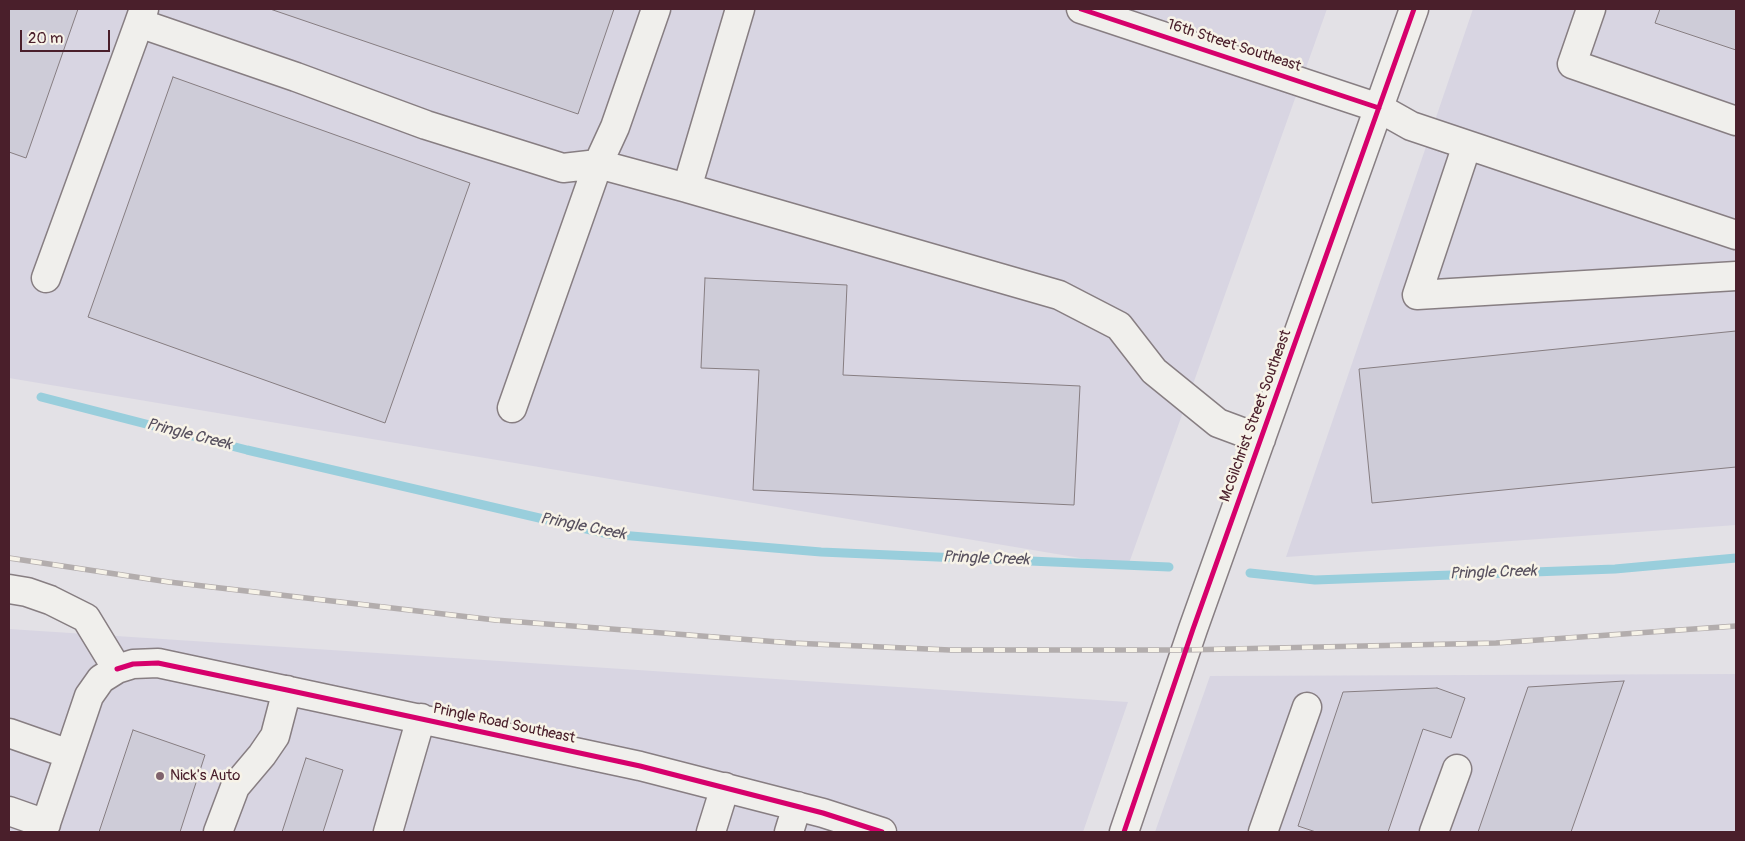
<!DOCTYPE html>
<html>
<head>
<meta charset="utf-8">
<style>
  body { margin:0 }
  #map { position:relative; width:1745px; height:841px; overflow:hidden; background:#e3e1e6; font-family:Pangolin,sans-serif }
  canvas { display:block }
  .frame { position:absolute; inset:0; border:10px solid #4a1f2b; pointer-events:none }
  .scale { position:absolute; left:20px; top:30px; width:90px; height:22px; box-sizing:border-box; border:2px solid #4a1f2b; border-top:0; padding-left:6px; font-size:15px; line-height:18px; white-space:nowrap; color:#4a1f2b; -webkit-text-stroke:4px #f7f3e8; paint-order:stroke }
</style>
</head>
<body>
<div id="map">
<canvas width="1745" height="841"></canvas>
<div class="frame"></div>
<div class="scale">20 m</div>
</div>
<script>
const context = document.querySelector('canvas').getContext('2d');
context.lineJoin = 'round';
function paint(path, color) {
  context.fillStyle = color;
  context.fill(path, 'evenodd');
}
function shape(rows) {
  const path = new Path2D();
  for (const r of rows) {
    path.moveTo(r[0], r[1]);
    for (let i = 2; i < r.length; i += 2) path.lineTo(r[i], r[i + 1]);
  }
  return path;
}
function stroke(path, color, width, dash) {
  context.strokeStyle = color;
  context.lineWidth = width;
  context.lineCap = dash ? 'butt' : 'round';
  context.setLineDash(dash || []);
  context.stroke(path);
}
function label(font, color, halo, rows, align = 'center') {
  context.font = font + ' Pangolin,sans-serif';
  context.lineWidth = 5;
  context.setLineDash([]);
  context.textBaseline = 'middle';
  context.strokeStyle = halo;
  context.fillStyle = color;
  for (const [text, x, y, turn = 0] of rows) {
    context.save();
    context.translate(x, y);
    context.rotate((+turn || 0) * Math.PI / 180);
    context.textAlign = isNaN(turn) ? turn : align;
    if (halo) context.strokeText(text, 0, 0);
    context.fillText(text, 0, 0);
    context.restore();
  }
}
paint(shape([
  [9,9,1327,9,1128,566,9,378],
  [1473,9,1736,9,1736,525,1286,557],
  [9,629,1128,702,1083,832,9,832],
  [1736,674,1736,832,1155,832,1210,676]
]), '#d8d5e2');
stroke(shape([
  [41,397,247,450,608,534,821,552,1169,567],
  [1250,573,1315,580,1615,569,1736,558]
]), '#99cedc', 9);
const building = shape([
  [9,9,78,9,26,158,9,152,9,9],
  [270,9,614,9,578,114,270,9],
  [1660,9,1736,9,1736,50,1655,23,1660,9],
  [173,77,470,183,385,423,88,317,173,77],
  [705,278,847,285,843,375,1080,386,1074,505,753,490,759,370,701,368,705,278],
  [1736,331,1736,467,1372,503,1359,369,1736,331],
  [1624,681,1571,832,1478,832,1528,687,1624,681],
  [1437,688,1465,698,1451,738,1423,729,1388,832,1316,832,1298,826,1343,692,1437,688],
  [133,730,205,755,180,832,99,832,133,730],
  [306,758,343,770,323,832,282,832,306,758]
]);
paint(building, '#ceccd8');
stroke(building, '#877e82', 1);
const minor = shape([
  [144,9,139,23,296,77,426,125,563,168,598,164,615,127,656,9],
  [1081,9,1379,108,1411,126,1736,235],
  [1591,9,1572,64,1736,121],
  [1467,145,1417,295,1736,276],
  [687,188,1059,295,1119,326,1154,371,1218,423,1261,439],
  [46,278,139,23],
  [512,408,598,164,687,188,740,9],
  [9,589,27,592,50,600,86,618,117,669],
  [9,733,69,754],
  [9,811,46,824],
  [43,832,89,696,101,679,117,669,133,664,158,663,640,766,823,813,882,832],
  [218,832,235,787,262,755,275,736,287,690],
  [388,832,421,718],
  [711,832,725,787],
  [789,832,797,806],
  [1124,832,1193,629,1414,9],
  [1263,832,1307,707],
  [1434,832,1457,769]
]);
stroke(minor, '#877e82', 31);
stroke(minor, '#f0efec', 28);
const rail = shape([
  [9,558,169,582,495,620,792,643,950,650,1186,650,1496,643,1736,626]
]);
stroke(rail, '#b3adad', 5.5);
stroke(rail, '#f7f3e8', 4, [11]);
stroke(shape([
  [1081,9,1379,108],
  [117,669,133,664,158,663,287,690,640,766,823,813,882,832],
  [1124,832,1193,629,1414,9]
]), '#d6006c', 5);
for (const [x, y, r, color] of [
  [160,776,5,"#80636c"]
]) {
  const dot = new Path2D();
  dot.arc(x, y, r, 0, 2 * Math.PI);
  context.fillStyle = color;
  context.fill(dot);
  stroke(dot, '#f7f3e8', 2);
}
label('15px', '#4a1f2b', '#f7f3e8', [
  ["16th Street Southeast",1234,46,18],
  ["McGilchrist Street Southeast",1256,416,-70],
  ["Pringle Road Southeast",504,724,12]
]);
label('15px', '#4a1f2b', '#f7f3e8', [
  ["Nick's Auto",170,776]
], 'left');
label('italic 16px', '#58515f', '#f7f3e8', [
  ["Pringle Creek",189,435,14],
  ["Pringle Creek",583,527,11],
  ["Pringle Creek",986,559,2],
  ["Pringle Creek",1493,573,-2]
]);
</script>
</body>
</html>
